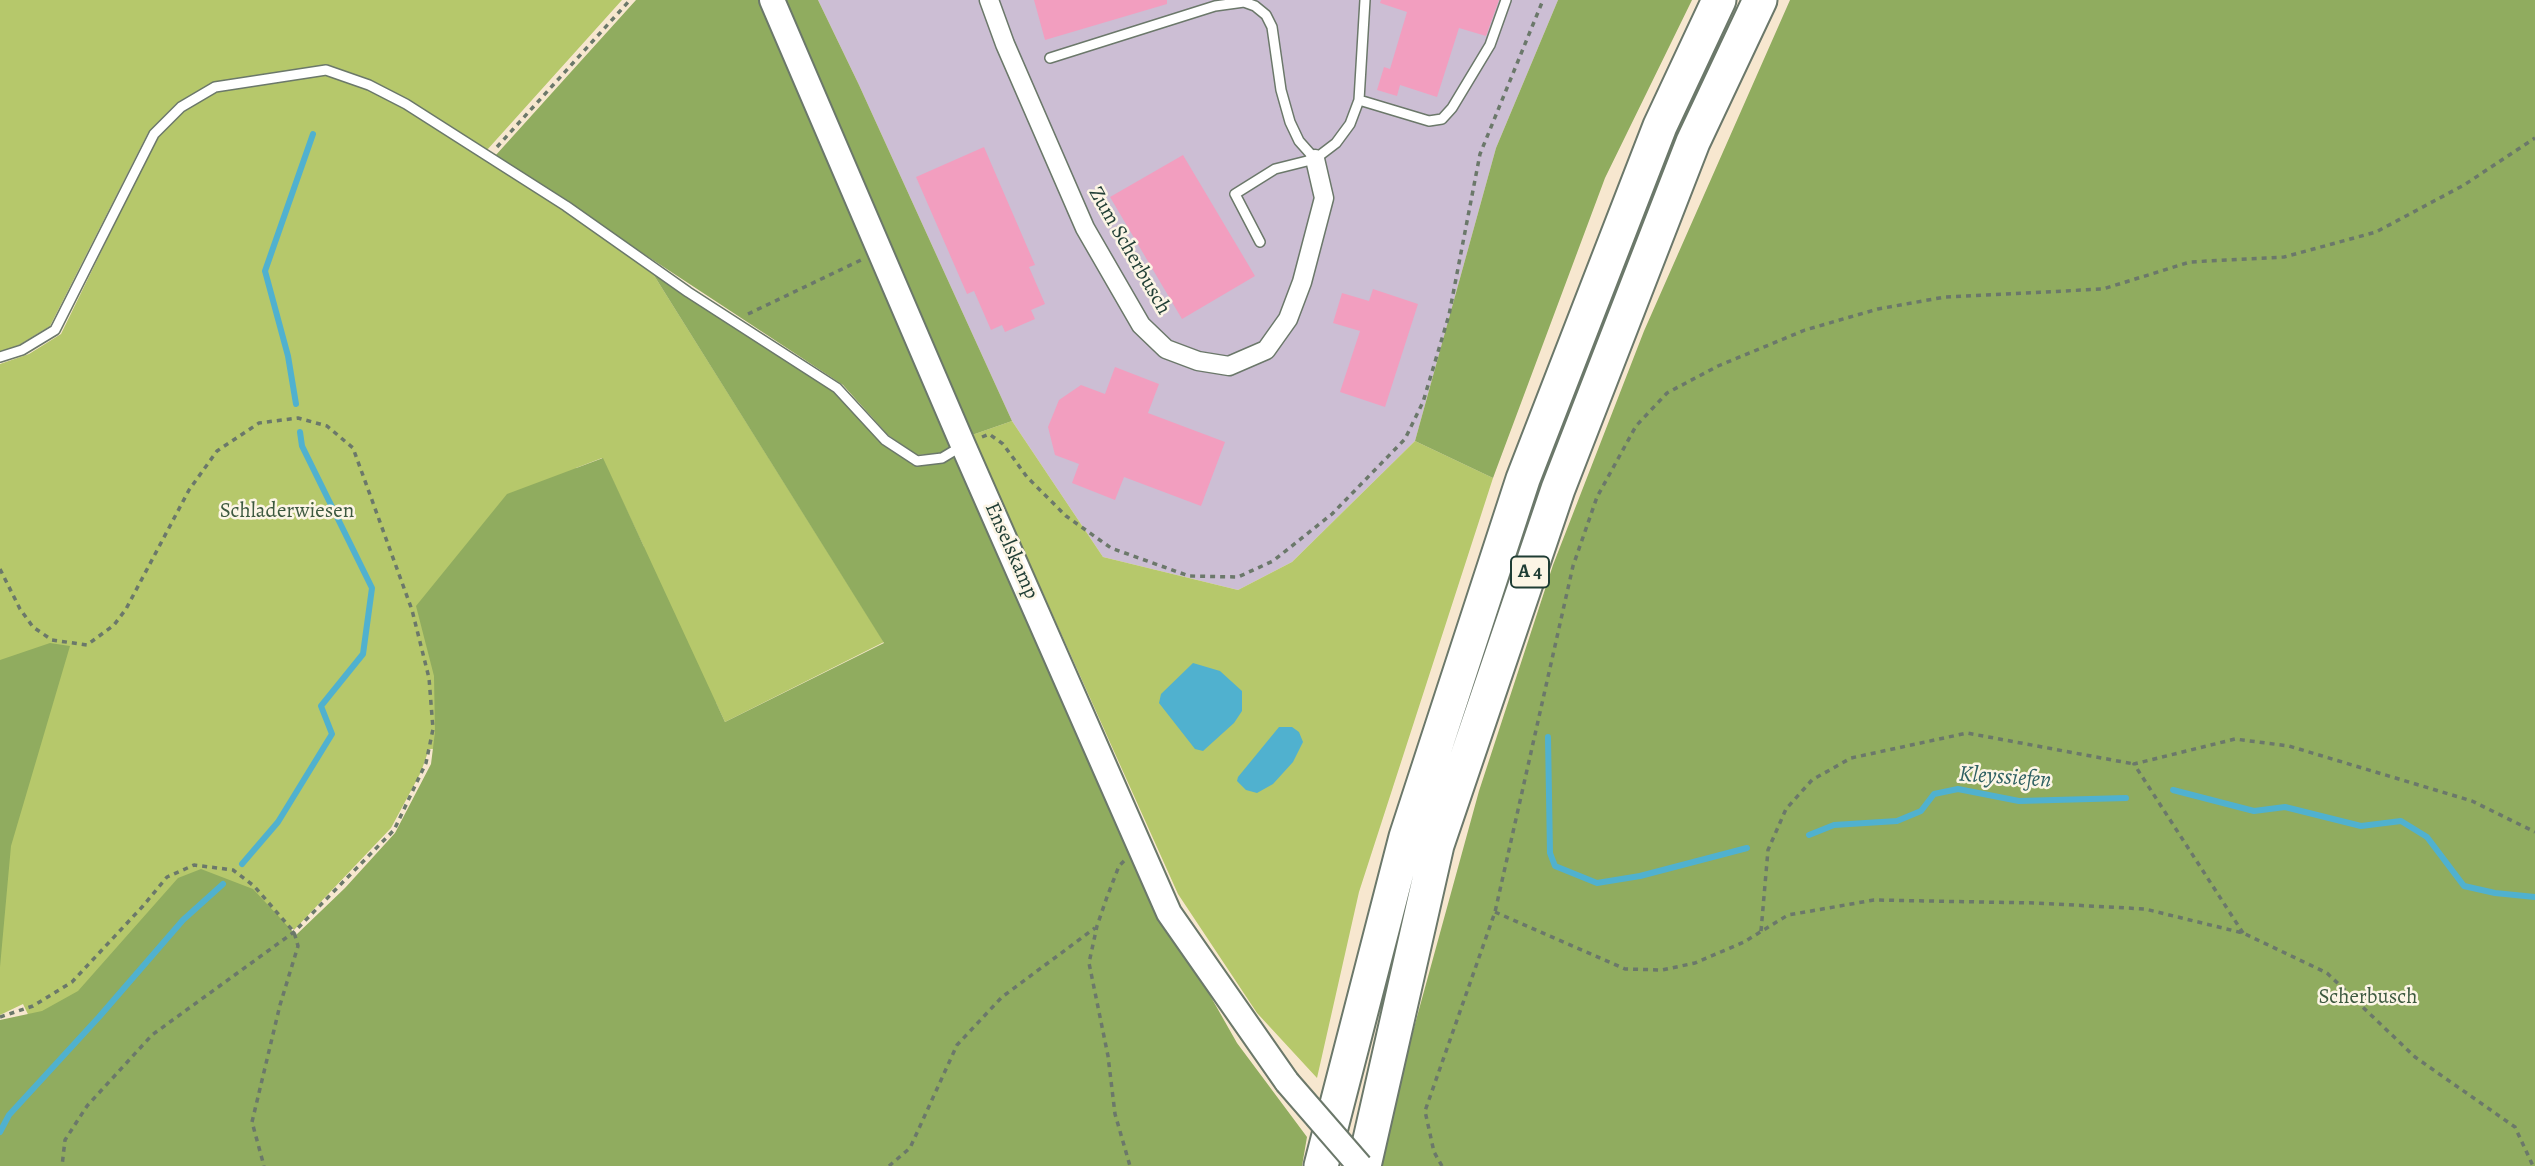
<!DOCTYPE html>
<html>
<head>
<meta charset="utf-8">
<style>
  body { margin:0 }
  canvas { display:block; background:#f7e7cf }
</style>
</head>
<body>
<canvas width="2535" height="1166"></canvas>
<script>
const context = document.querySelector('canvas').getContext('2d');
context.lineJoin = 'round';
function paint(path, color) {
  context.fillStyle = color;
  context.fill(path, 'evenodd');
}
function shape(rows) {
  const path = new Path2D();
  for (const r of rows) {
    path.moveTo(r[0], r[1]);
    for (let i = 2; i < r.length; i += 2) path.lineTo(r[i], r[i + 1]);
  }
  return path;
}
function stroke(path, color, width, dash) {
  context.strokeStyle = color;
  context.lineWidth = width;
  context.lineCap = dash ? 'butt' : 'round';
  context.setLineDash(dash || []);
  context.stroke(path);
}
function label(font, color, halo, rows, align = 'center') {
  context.font = font + ' Alegreya,serif';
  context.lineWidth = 5;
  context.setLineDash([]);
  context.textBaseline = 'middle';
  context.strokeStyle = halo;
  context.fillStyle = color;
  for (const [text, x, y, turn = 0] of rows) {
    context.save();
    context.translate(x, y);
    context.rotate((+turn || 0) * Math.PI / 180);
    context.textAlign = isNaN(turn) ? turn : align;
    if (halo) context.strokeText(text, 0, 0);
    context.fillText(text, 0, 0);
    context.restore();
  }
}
paint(shape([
  [818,0,1558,0,1496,148,1415,441,1292,562,1238,590,1103,557,1012,421,859,85]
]), '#ccbed4');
paint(shape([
  [0,0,622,0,487,150,408,99,367,79,325,67,210,84,175,105,148,133,50,326,19,345,0,352],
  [327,75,368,88,406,108,566,211,650,269,884,642,725,722,716,703,715,743,429,749,421,772,391,828,294,930,290,925,71,1103,23,1004,0,1015,0,364,29,354,61,334,157,137,182,111,218,90],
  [602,458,644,547,644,548,576,468],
  [1012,421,1103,557,1238,590,1292,562,1415,441,1493,478,1359,892,1317,1078,1257,1013,1178,894,972,435]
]), '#b6c86b');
paint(shape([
  [636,0,760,0,953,446,938,454,917,455,888,435,843,385,495,156],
  [785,0,818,0,859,85,1012,421,972,435],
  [1558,0,1692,0,1605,178,1493,478,1415,441,1496,148],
  [1790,0,2535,0,2535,1166,1376,1166,1479,791,1553,565,1644,331],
  [650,269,833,391,882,441,914,466,942,463,959,455,1165,916,1237,1043,1307,1137,1302,1166,0,1166,0,1020,42,1011,78,991,178,878,201,869,253,889,296,935,345,888,395,833,431,764,435,732,434,676,416,606,507,494,603,458,725,722,884,643],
  [50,643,70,646,11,846,0,967,0,660]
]), '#90ac5f');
paint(shape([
  [1193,663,1220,671,1242,691,1242,711,1234,723,1203,751,1195,749,1159,703,1161,694],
  [1279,727,1292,727,1299,732,1303,742,1293,762,1273,784,1257,793,1246,790,1237,781,1238,777]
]), '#50b1cf');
stroke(shape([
  [296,404,288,356,265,271,313,134],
  [1548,737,1550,853,1555,866,1597,883,1640,876,1747,848],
  [2173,790,2254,811,2285,807,2361,826,2401,821,2427,837,2464,886,2495,893,2535,897],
  [1809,835,1834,825,1897,821,1921,811,1934,794,1958,789,2019,801,2126,798],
  [242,864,278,822,332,734,321,706,363,654,372,588,302,446,300,432],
  [0,1132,9,1115,99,1017,183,920,223,884]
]), '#50b1cf', 6);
paint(shape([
  [1034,0,1167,0,1167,4,1045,40],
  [1381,0,1499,0,1486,36,1459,28,1437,97,1400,85,1397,96,1377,90,1384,67,1390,69,1407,12,1380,3],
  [984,147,1035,265,1029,267,1045,304,1031,310,1035,319,1005,332,1002,325,991,330,974,291,967,294,916,177],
  [1183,155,1255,276,1182,319,1110,197],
  [1373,289,1418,304,1385,407,1340,392,1360,331,1333,323,1342,293,1369,301],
  [1115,367,1159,384,1148,413,1225,442,1201,506,1124,477,1115,500,1072,483,1079,464,1055,455,1048,427,1059,400,1081,385,1105,394]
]), '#f29ebf');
const lane = shape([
  [1050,58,1215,6,1244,2,1255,6,1266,15,1272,27,1281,90,1290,122,1299,141,1315,159],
  [1359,100,1429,121,1442,119,1452,108,1490,45,1506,0],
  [1260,242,1235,194,1275,169,1315,159,1336,143,1350,124,1359,100,1365,0],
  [0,357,22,350,55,330,154,134,181,107,215,87,326,70,369,85,406,104,566,206,688,292,837,388,885,440,917,461,942,458,962,446]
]);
const street = shape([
  [989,0,1005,44,1085,228,1141,325,1166,349,1198,361,1229,366,1266,350,1288,319,1302,282,1324,198,1315,159]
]);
const secondary = shape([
  [772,0,963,445,1169,913,1287,1082]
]);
const highway = shape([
  [1321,1166,1406,837,1523,479,1660,126,1719,0],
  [1364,1166,1437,845,1558,489,1693,142,1760,0]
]);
stroke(lane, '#6b786a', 12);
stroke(street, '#6b786a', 21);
stroke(secondary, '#6b786a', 28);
stroke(highway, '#6b786a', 37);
stroke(shape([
  [497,147,630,0],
  [748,314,861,260],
  [982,437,989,434,1003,444,1027,477,1066,516,1111,548,1189,576,1238,577,1273,561,1332,514,1405,439,1423,402,1449,315,1480,154,1543,0],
  [0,569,20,609,33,627,52,640,87,645,114,625,126,609,189,490,217,451,259,423,298,418,327,426,353,448,412,610,429,678,433,729,426,763,394,830,294,932,152,1035,87,1106,65,1140,62,1166],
  [1124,861,1119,866,1107,897,1097,926,1089,963,1108,1056,1115,1114,1130,1166],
  [1495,912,1625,969,1662,970,1695,963,1744,942,1788,915,1874,900,2036,903,2145,909,2243,933,2327,973,2415,1057,2515,1127,2533,1166],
  [1761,931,1768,850,1786,809,1812,780,1851,758,1967,733,2134,764],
  [2243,933,2134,764,2235,739,2289,746,2472,801,2535,832],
  [0,1017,33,1006,72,982,143,906,167,877,194,865,233,870,254,886,294,932,298,946,280,1005,252,1122,264,1166],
  [889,1166,910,1148,957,1045,1002,997,1095,928],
  [1442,1166,1434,1152,1425,1111,1495,912,1573,566,1597,497,1636,426,1667,393,1718,366,1805,330,1878,309,1945,297,2103,289,2190,262,2284,257,2376,232,2464,185,2535,138]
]), '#6b786a', 3.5, [5, 5]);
stroke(lane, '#fff', 9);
stroke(street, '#fff', 18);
stroke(secondary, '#fff', 24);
stroke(highway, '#fff', 33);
const secondaryBridge = shape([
  [1287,1082,1360,1166]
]);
stroke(secondaryBridge, '#6b786a', 28, []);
stroke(secondaryBridge, '#fff', 24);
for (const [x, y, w] of [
  [1530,572,38]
]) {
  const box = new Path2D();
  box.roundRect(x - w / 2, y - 15.5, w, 31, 5);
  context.fillStyle = '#fcf5e5';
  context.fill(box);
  stroke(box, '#1f3d34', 2);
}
label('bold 19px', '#1f3d34', null, [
  ["A 4",1530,572]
]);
label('21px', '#1f3d34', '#fcf5e5', [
  ["Zum Scherbusch",1129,251,60],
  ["Enselskamp",1011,551,66]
]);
label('21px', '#3d593f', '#fcf5e5', [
  ["Schladerwiesen",287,512],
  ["Scherbusch",2368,998]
]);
label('italic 23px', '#2e6062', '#fcf5e5', [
  ["Kleyssiefen",2005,778,4]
]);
</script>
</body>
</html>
